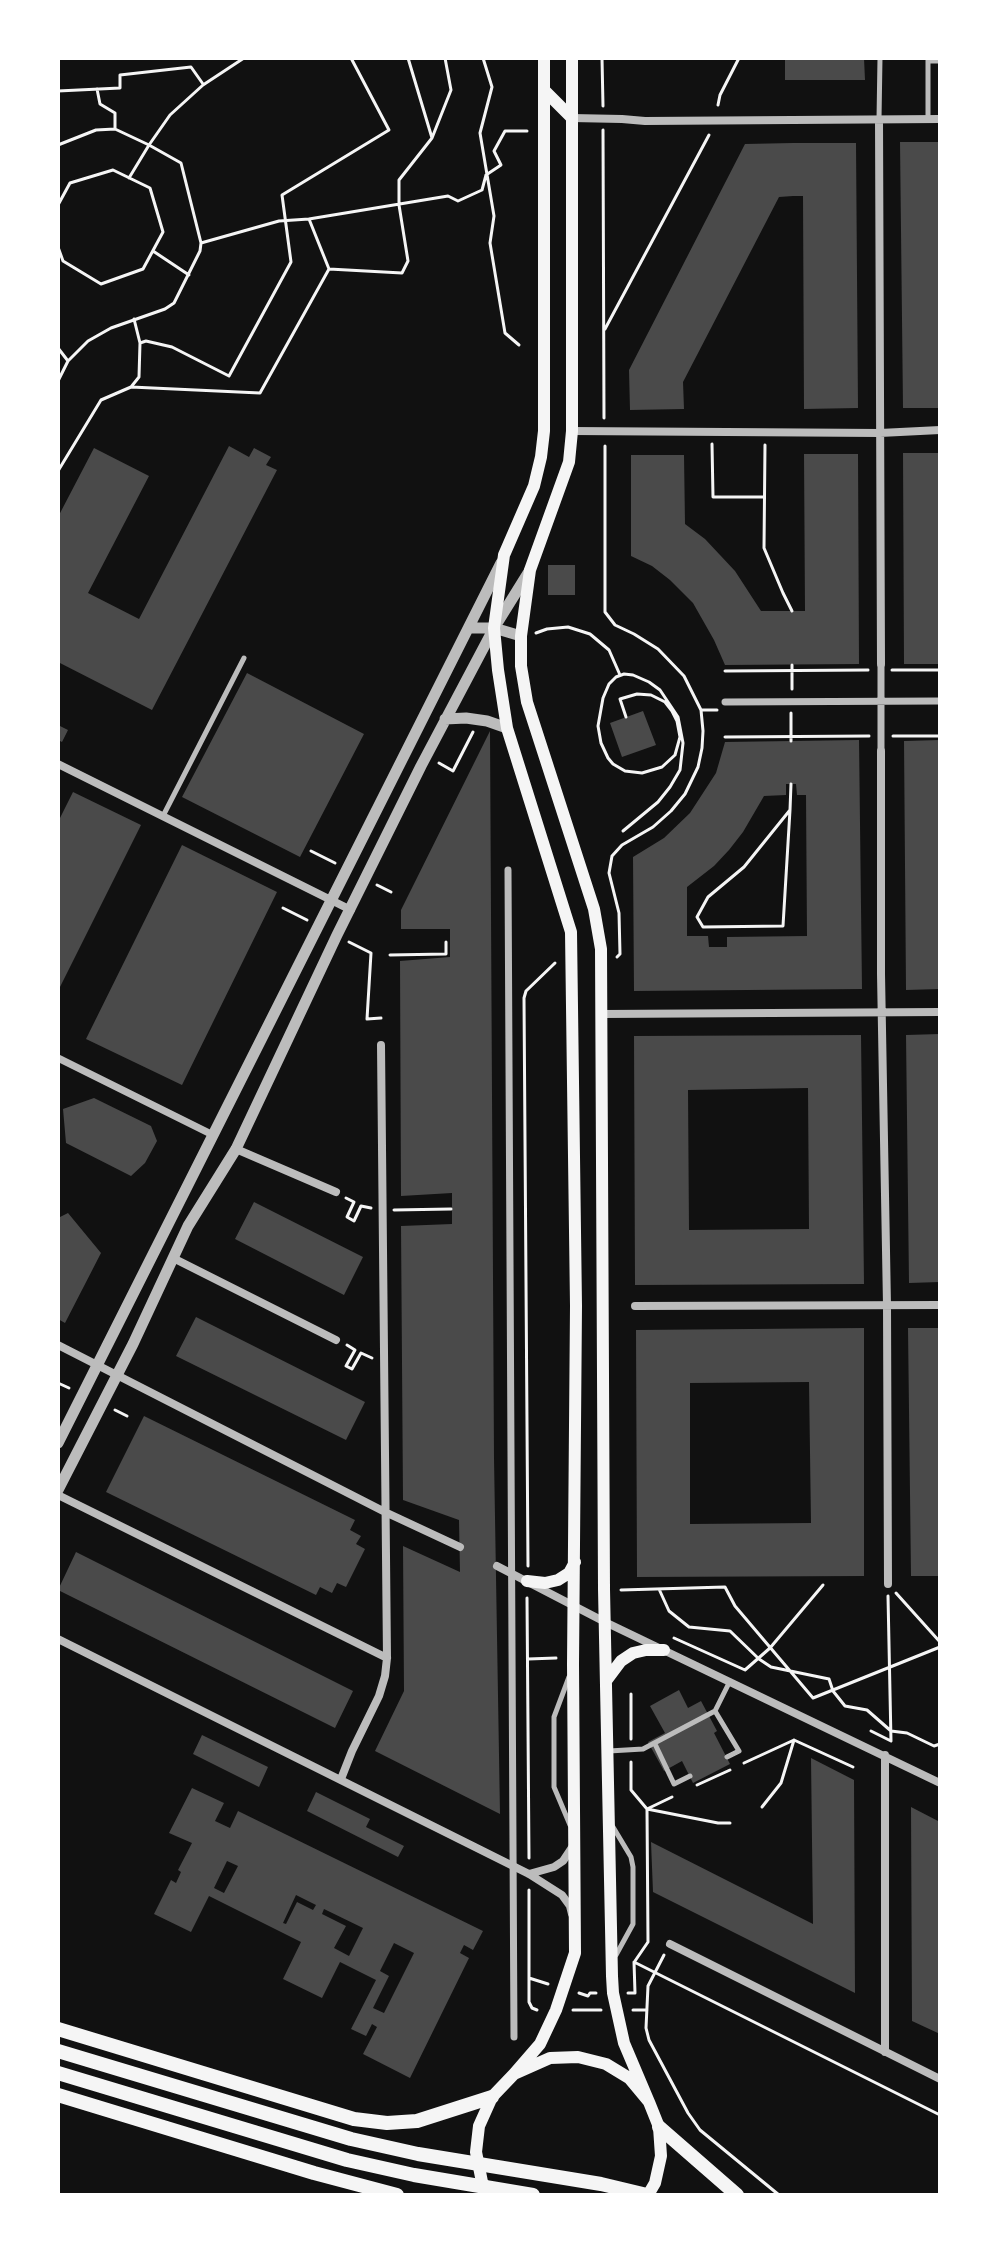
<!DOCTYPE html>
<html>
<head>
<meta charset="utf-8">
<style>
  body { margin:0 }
  #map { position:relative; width:998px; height:2253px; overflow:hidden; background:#111; font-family:"Sofia Sans Condensed",sans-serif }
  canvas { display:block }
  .frame { position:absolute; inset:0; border:60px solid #fff; pointer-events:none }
</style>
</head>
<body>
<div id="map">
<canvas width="998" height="2253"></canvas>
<div class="frame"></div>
</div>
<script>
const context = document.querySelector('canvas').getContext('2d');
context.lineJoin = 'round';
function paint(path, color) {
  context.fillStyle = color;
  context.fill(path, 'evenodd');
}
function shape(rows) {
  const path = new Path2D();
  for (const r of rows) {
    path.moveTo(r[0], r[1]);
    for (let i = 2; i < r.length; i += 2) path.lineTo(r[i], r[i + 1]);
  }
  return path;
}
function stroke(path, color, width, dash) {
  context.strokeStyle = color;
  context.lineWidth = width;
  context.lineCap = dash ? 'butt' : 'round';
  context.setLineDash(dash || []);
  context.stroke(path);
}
paint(shape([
  [785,58,864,58,865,80,785,80],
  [900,142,940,142,940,408,903,408],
  [793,143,856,143,858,408,804,409,803,196,793,196,779,197,683,382,684,409,630,410,629,370,745,144],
  [229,446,249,457,254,448,271,457,266,465,277,470,152,710,58,662,58,517,94,448,149,476,88,593,139,619],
  [903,453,940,453,940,664,904,664],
  [804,454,858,454,859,664,725,665,714,640,693,603,670,580,652,566,631,556,631,455,684,455,685,524,705,539,735,571,761,611,805,611],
  [548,565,575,565,575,595,548,595],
  [247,673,364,734,300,857,182,797],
  [643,711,656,745,622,757,610,723],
  [58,725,68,730,62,742,58,740],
  [490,731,494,1458,500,1814,375,1751,404,1691,403,1546,460,1572,459,1520,403,1500,401,1226,452,1224,452,1193,401,1196,400,961,450,957,450,929,401,929,401,910],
  [859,740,862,989,634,991,633,857,664,838,690,813,716,773,725,742],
  [786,784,796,784,797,795,806,795,807,936,727,937,727,947,709,947,708,936,687,936,687,887,714,866,729,850,743,832,764,796,786,795],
  [940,740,940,989,906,990,904,741],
  [73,792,141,825,58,991,58,822],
  [182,845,277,892,182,1085,86,1039],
  [940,1034,940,1282,909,1283,906,1035],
  [861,1035,864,1284,635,1285,634,1036],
  [808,1088,809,1229,689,1230,688,1090],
  [94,1098,151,1126,157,1141,145,1163,131,1176,66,1143,63,1109],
  [254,1202,363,1257,344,1295,235,1239],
  [68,1213,101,1253,65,1323,58,1319,58,1218],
  [196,1317,365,1402,346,1440,176,1356],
  [864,1328,864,1576,637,1577,636,1330],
  [809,1382,811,1523,690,1524,690,1383],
  [908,1328,940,1328,940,1576,911,1576],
  [144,1416,355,1520,350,1530,361,1536,356,1544,365,1549,346,1587,337,1583,332,1593,320,1587,316,1595,106,1492],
  [76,1552,353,1691,335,1728,58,1590],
  [679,1690,688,1708,701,1701,717,1731,714,1733,730,1764,693,1783,682,1761,664,1771,648,1742,665,1733,650,1706],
  [202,1735,268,1767,259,1787,193,1754],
  [811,1758,854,1780,855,1993,653,1892,651,1842,813,1924],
  [192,1788,224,1803,215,1821,230,1828,238,1811,483,1931,473,1950,464,1945,460,1953,469,1958,410,2078,363,2054,377,2027,372,2024,366,2036,351,2029,376,1980,340,1962,322,1998,283,1979,301,1942,209,1896,191,1932,154,1914,171,1880,176,1883,181,1872,178,1870,192,1843,169,1833],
  [227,1861,238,1866,224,1893,214,1888],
  [296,1895,316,1905,313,1910,297,1902,286,1924,283,1923],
  [324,1909,363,1928,349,1956,334,1948,346,1926,322,1914],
  [394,1943,414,1953,384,2013,373,2008,389,1976,380,1971],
  [316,1792,370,1819,366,1827,404,1846,398,1857,307,1811],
  [911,1807,940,1822,940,2034,912,2021]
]), '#4a4a4a');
stroke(shape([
  [483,58,492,87,480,133,494,216,490,243,505,333,519,345],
  [602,58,603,106],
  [97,89,100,104,115,113,115,128],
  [58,91,120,88,120,75,191,67,203,84],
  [718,105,720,95,739,58],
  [603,130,604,418],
  [432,138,451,90,445,58],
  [58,145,96,130,115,129,149,145,170,115,203,85,244,58],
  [58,205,70,183,113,170,150,188,163,232,143,269,101,284,63,261,58,247],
  [309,219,448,196,458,201,482,190,486,175,501,165,494,151,505,131,527,131],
  [153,251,189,275],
  [329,269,402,273,408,261,399,205,399,180,432,138,408,58],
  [134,319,140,343],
  [605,329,709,135],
  [58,348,68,361],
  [58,381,68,361,88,341,111,328,165,309,174,303,200,251,201,243,181,163,149,145,129,178],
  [131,387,260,393,329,269,309,219,279,221,201,243],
  [712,444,713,497,764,497],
  [765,445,764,548,783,593,792,611],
  [605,446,605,612,615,625,634,634,658,649,684,676,701,710,703,731,702,748,698,767,685,794,671,811,653,827,622,845,612,856,609,873,619,913,620,954,617,957],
  [58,471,101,400,131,387,139,377,140,343,146,341,172,347,229,376,291,262,282,195,389,130,351,58],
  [536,633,547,629,568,627,590,634,609,650,620,675],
  [892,670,940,670],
  [725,671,868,670],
  [792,689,792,665],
  [701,710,717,710],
  [893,736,940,736],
  [725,737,869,736],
  [791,741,791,713],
  [439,763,453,771,473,732],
  [790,810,744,867,708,897,697,917,703,927,783,926,790,810,791,784],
  [623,831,658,802,670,787,680,770,683,743,678,717,660,690,649,682,633,675,624,674,616,677,609,684,603,698,598,726,601,743,608,758,613,764,625,771,642,773,662,767,675,755,680,737,677,721,672,711,665,702,651,695,637,694,620,699,626,717],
  [311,851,335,863],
  [377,885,391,892],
  [283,908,307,920],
  [349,942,371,953,367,1019,381,1018],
  [390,955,446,954,446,942],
  [346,1198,354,1202,347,1217,354,1221,361,1206,371,1208],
  [394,1210,451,1209],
  [347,1345,355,1350,346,1366,352,1369,361,1353,372,1358],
  [58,1383,69,1388],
  [115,1410,127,1416],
  [528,1566,524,998,526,991,555,963],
  [659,1589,669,1611,689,1627,730,1631,759,1659,771,1667,829,1679,833,1691,845,1706,867,1710,891,1731,907,1733,934,1746,940,1744],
  [621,1590,725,1587,735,1606,813,1698,940,1647],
  [896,1593,940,1642],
  [527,1598,529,1858],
  [674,1638,745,1670,770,1648,823,1585],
  [528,1659,556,1658],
  [871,1731,891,1741,888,1596],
  [631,1739,631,1694],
  [631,1762,631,1790,647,1809,672,1797],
  [744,1763,794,1740,853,1767],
  [697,1785,730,1770],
  [762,1807,781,1783,794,1740],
  [529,1890,529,2002,532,2008,537,2010],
  [664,1955,648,1986,646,2028,649,2040,688,2113,700,2130,779,2195],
  [635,1961,648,1942,647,1809,718,1823,730,1823],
  [529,1978,548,1984],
  [579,1993,588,1996,590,1993,596,1993],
  [628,1993,635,1993,634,1962,940,2115],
  [573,2010,601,2010],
  [633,2010,647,2010]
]), '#f5f5f5', 3);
stroke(shape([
  [928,58,928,118],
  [928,61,940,61],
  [879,119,880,58],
  [163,816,244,658],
  [569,1677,554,1717,554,1787,570,1825],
  [715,1711,739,1751,727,1757],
  [655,1744,674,1784,690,1776],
  [609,1751,643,1749,715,1711,730,1681],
  [613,1827,631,1857,633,1867,633,1924,616,1955]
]), '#bcbcbc', 5);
stroke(shape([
  [881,664,881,751],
  [725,702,940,701],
  [508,870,514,2037],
  [58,1058,213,1135]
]), '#bcbcbc', 7);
stroke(shape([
  [572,118,622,119,645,121,940,119],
  [879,120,881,664],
  [572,431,880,433,940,430],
  [881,751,881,974,887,1305,888,1584],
  [58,764,351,910],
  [602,1014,940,1012],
  [236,1149,336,1192],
  [173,1258,336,1340],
  [635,1306,940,1305],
  [58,1345,385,1512,460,1547],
  [58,1495,387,1658],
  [497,1566,605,1622,940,1783],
  [58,1639,529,1874,562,1895,570,1906,572,1914],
  [885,1755,885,2052],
  [341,1779,352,1751,379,1696,385,1676,387,1658,381,1045],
  [529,1874,554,1867,563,1861,573,1846],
  [670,1944,940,2079]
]), '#bcbcbc', 8);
stroke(shape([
  [469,628,494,628,521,636],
  [445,719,466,718,487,721,507,728],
  [58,1443,501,563],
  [58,1490,133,1344,188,1226,236,1149,337,935,421,766,494,628,530,570]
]), '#bcbcbc', 11);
stroke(shape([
  [572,58,572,431,569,462,530,570,521,636,521,666,527,702,594,909,601,949,604,1589,612,1976,613,1993,624,2043,649,2102],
  [545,91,572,118],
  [527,1581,545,1583,558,1580,569,1573,575,1562],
  [606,1681,621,1661,633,1653,646,1650,664,1650],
  [514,2074,540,2044,556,2010,575,1953,573,1664,576,1306,571,932,507,728,498,670,494,628,504,555,534,486,541,457,544,431,544,58],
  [490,2195,482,2182,476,2152,479,2126,492,2097,514,2074,550,2058,578,2057,606,2064,629,2078,649,2102,659,2127,661,2156,655,2183,648,2195]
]), '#f5f5f5', 12);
stroke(shape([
  [58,2029,354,2119,387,2123,417,2121,492,2097],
  [58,2051,351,2139,418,2154,601,2184,647,2195],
  [58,2073,347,2160,414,2175,533,2195],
  [58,2095,314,2173,397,2195],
  [659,2127,737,2195]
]), '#f5f5f5', 14);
</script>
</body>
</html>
